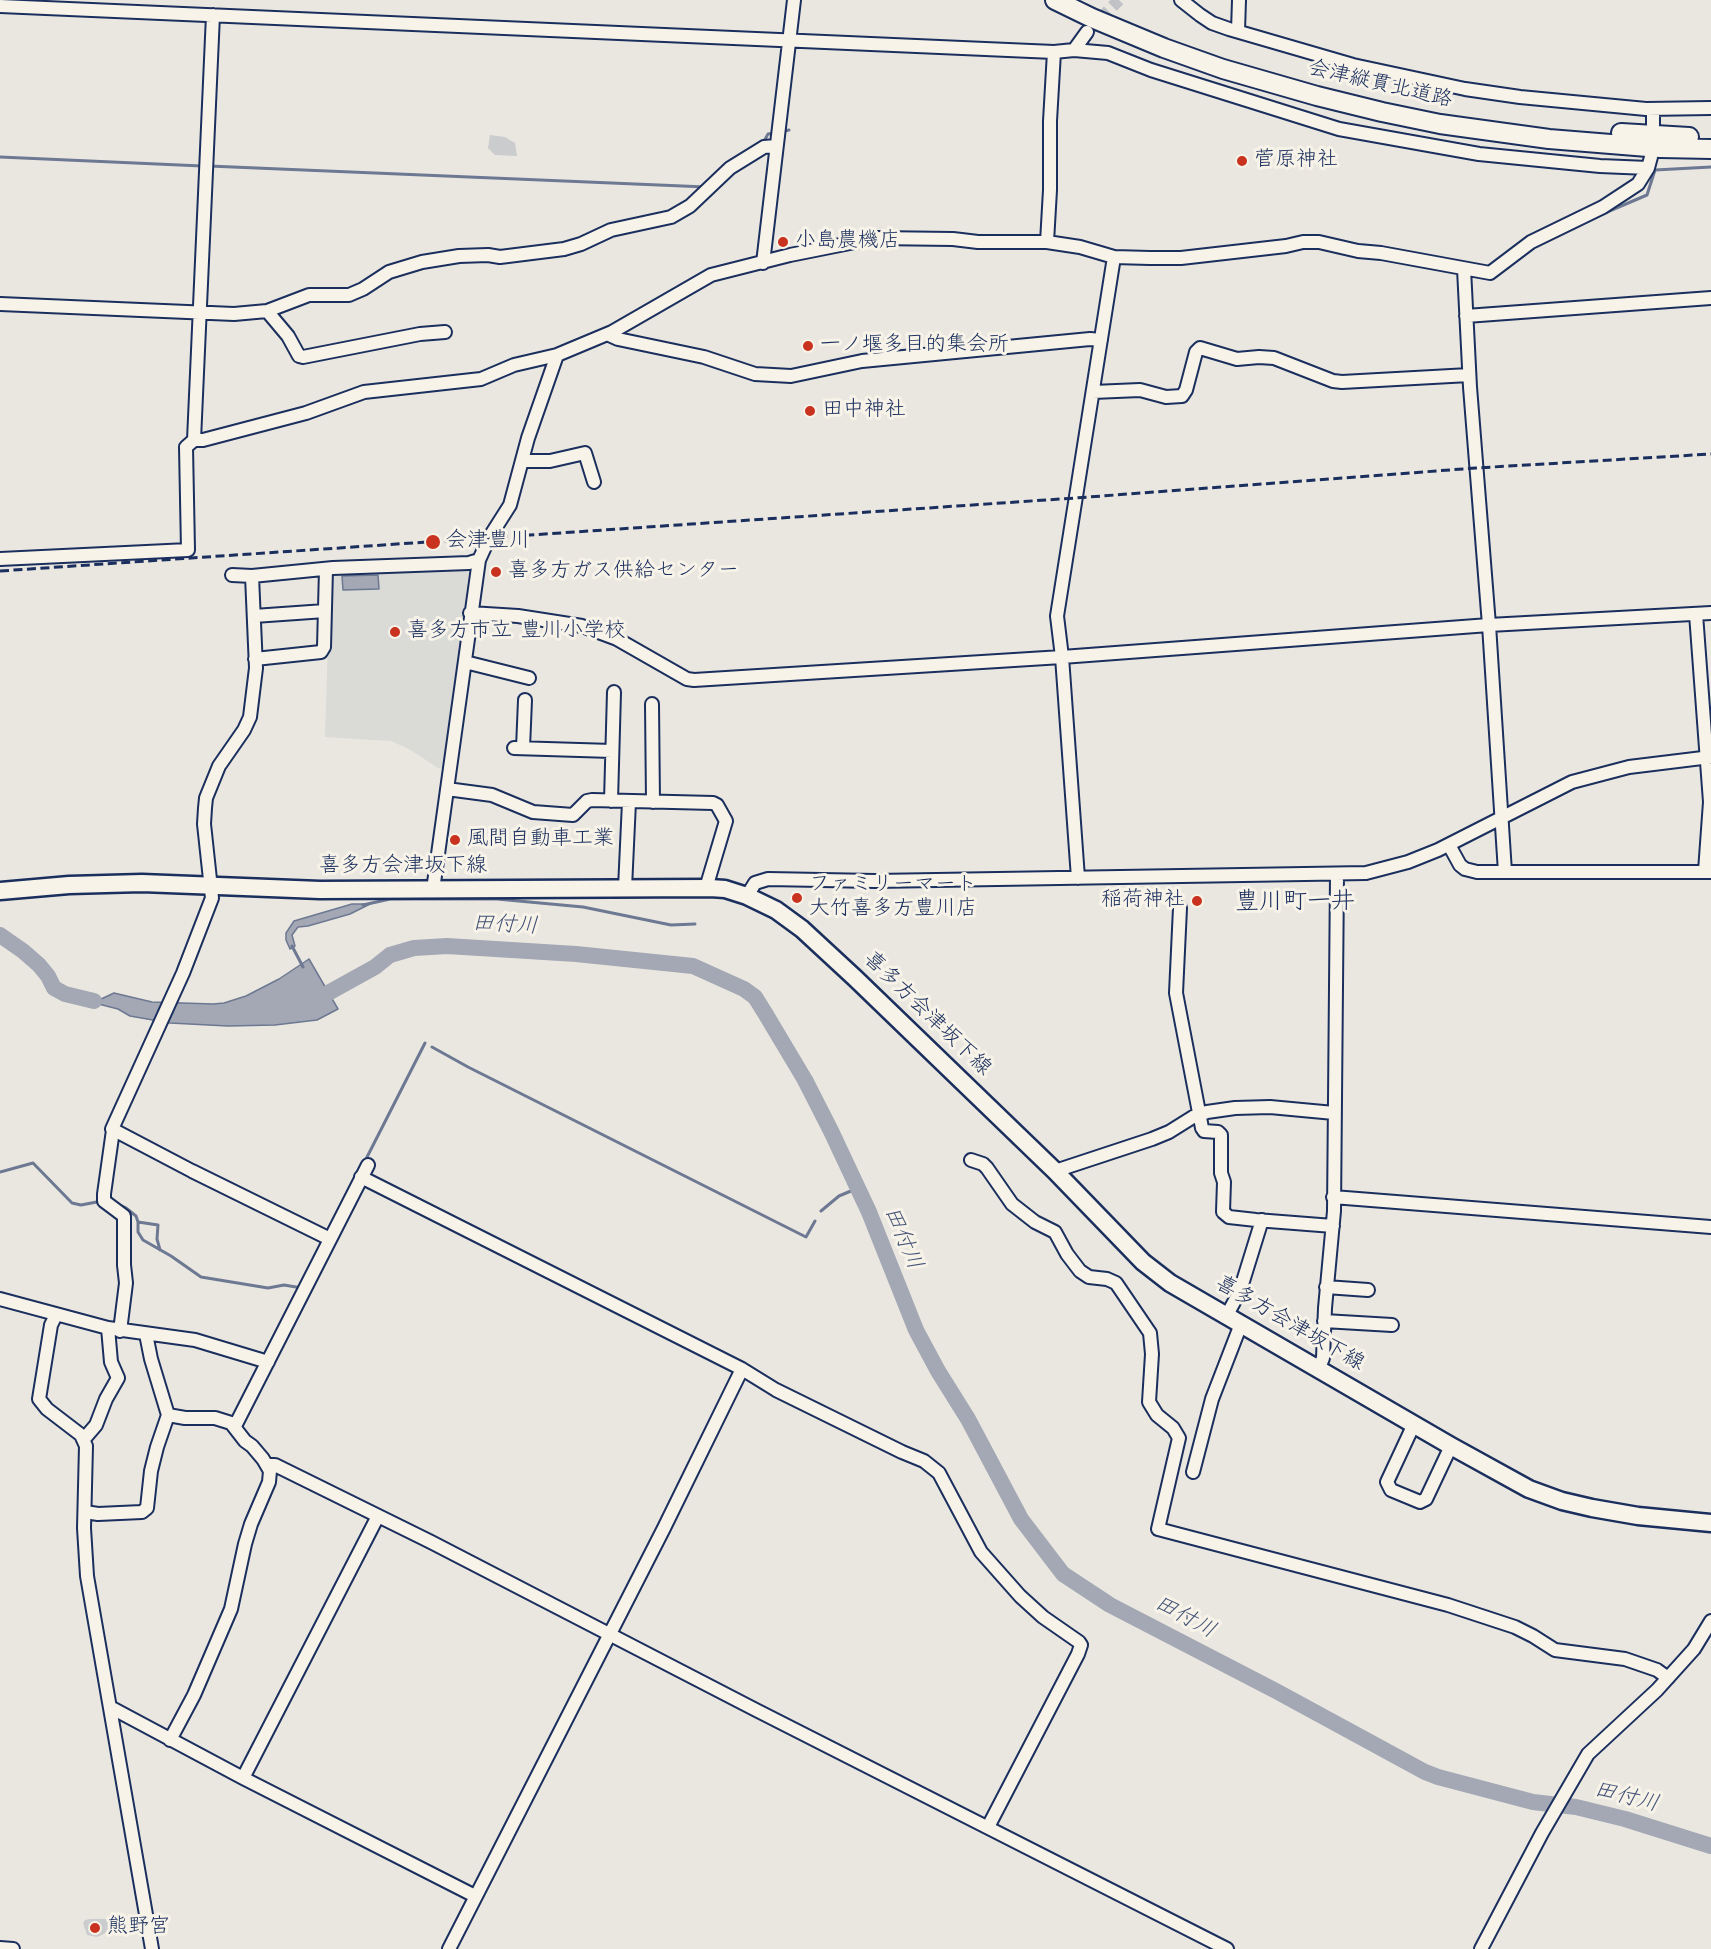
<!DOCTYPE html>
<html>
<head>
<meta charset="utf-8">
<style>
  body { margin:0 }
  canvas { display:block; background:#eae7e0 }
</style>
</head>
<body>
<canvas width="1711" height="1949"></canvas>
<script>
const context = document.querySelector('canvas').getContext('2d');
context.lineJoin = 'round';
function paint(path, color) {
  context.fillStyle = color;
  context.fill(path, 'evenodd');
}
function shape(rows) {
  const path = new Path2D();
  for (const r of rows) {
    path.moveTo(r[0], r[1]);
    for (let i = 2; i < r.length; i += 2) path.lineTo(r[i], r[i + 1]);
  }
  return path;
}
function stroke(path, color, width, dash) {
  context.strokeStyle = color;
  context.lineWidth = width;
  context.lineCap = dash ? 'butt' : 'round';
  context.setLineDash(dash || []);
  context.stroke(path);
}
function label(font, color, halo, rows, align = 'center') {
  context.font = font + ' Kalam,"Klee One",sans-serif';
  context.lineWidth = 6;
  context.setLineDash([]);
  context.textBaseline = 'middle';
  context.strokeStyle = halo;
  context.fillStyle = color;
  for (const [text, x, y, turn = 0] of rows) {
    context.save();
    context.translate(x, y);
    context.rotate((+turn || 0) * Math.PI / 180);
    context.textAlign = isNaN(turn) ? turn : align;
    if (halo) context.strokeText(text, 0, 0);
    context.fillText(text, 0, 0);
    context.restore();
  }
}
paint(shape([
  [458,569,469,571,444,769,438,768,409,749,391,741,325,737,330,580,334,574]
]), '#dadad6');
paint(shape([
  [490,135,505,137,515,143,517,156,495,155,488,148],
  [90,1919,106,1919,111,1925,110,1931,97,1937,87,1935,83,1923,85,1920]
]), '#cbcccd');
const water = shape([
  [378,575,379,589,343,590,342,576,378,575],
  [352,904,370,904,350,914,308,926,298,927,292,935,295,946,290,949,286,940,286,933,294,921,352,904],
  [309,959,338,1009,317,1020,275,1025,228,1026,170,1023,130,1016,118,1009,75,998,68,992,99,1000,114,993,152,1002,213,1004,224,1003,246,996,279,979,309,959]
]);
paint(water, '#a3a8b4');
stroke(water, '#6d7892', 1.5);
stroke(shape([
  [781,132,789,130],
  [763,143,768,134,774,133],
  [0,157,202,166],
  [209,166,706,187],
  [1593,218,1647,195,1655,170,1711,167],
  [363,905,390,899,497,899,583,907,671,925,695,924],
  [292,946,303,967],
  [432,1047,468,1067,806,1237,815,1221],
  [364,1163,425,1043],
  [0,1172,33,1163,72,1203,81,1205,102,1201],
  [114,1203,126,1208,136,1216,138,1222,138,1232,143,1240,171,1256,201,1277,268,1288,284,1285,302,1288],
  [821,1211,839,1196,858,1188],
  [138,1222,158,1225,157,1239,160,1250]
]), '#6d7892', 3);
stroke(shape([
  [0,935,23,951,39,965,48,976,54,988,65,994,94,1001],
  [310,1003,375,967,390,955,414,948,447,946,576,954,693,966,744,989,755,997,765,1013,805,1080,831,1131,869,1212,916,1330,938,1371,968,1419,1021,1519,1063,1574,1110,1605,1276,1691,1425,1772,1438,1777,1533,1802,1576,1807,1625,1819,1711,1846]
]), '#a3a8b4', 16);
stroke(shape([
  [1087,32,1119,0]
]), '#c1c2c6', 12, [12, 6]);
const minor = shape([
  [1181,0,1200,15,1212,23,1229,29,1353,65,1465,89,1520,97,1646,109,1711,108],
  [0,6,1054,52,1074,50,1087,32],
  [1238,31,1239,0],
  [1074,50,1108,53,1151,70,1339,129,1479,154,1600,166,1648,168,1651,157],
  [1653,125,1653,109],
  [1047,242,1050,190,1050,121,1054,52],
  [763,263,794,0],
  [1464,269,1470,387,1489,625,1505,872],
  [0,304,234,314,267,311,309,295,349,295,363,289,389,272,422,262,459,256,488,255,500,257,564,249,581,244,611,230,671,217,690,206,730,168,764,147,776,146],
  [267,311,288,336,299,356,303,357,420,334,445,332],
  [1466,316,1711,298],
  [607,334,618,339,704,357,755,374,791,376,862,361,1090,339,1101,340],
  [1093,392,1140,390,1166,397,1182,396,1186,390,1196,352,1200,348,1237,359,1259,357,1274,358,1333,381,1342,382,1469,375],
  [194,440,213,15],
  [523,461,550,461,585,453,594,482],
  [0,559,188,550,186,447,194,440,203,440,306,413,364,392,481,379,514,365,557,355,612,332,711,275,790,255,875,238,953,239,978,242,1047,242,1080,247,1114,257,1150,258,1181,258,1286,246,1303,242,1319,242,1358,251,1381,253,1490,273,1531,242,1603,207,1638,184,1648,168],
  [232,575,252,576,333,568,469,563,479,560],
  [252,576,256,668,250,717,244,730,219,766,206,798,205,808,204,824,212,898,183,973,112,1129,192,1171,330,1239],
  [470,613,518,616,582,626,617,639,687,679,694,680,1062,657,1489,625,1711,613],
  [1696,614,1710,802,1705,871],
  [254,616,325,611],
  [255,659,321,652,324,647,326,569],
  [465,662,529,678],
  [652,704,653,802],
  [514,748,612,751],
  [523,748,525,700],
  [447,789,492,795,533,812,573,815,587,801,592,800,713,803,717,805,726,821,706,888],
  [611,801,614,692],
  [1449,845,1460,865,1465,869,1477,872,1711,872],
  [1078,878,1062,657,1057,616,1114,257],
  [625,888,629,802],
  [433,890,479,560,489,538,510,505,528,438,557,355],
  [747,896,755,883,768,879,875,881,1366,873,1408,862,1438,850,1572,782,1629,767,1711,757],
  [1180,908,1176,993,1202,1128,1204,1131,1218,1132,1221,1135,1221,1173,1224,1182,1223,1212,1229,1217,1256,1220,1333,1226],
  [113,1130,104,1194,104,1201,124,1216,124,1265,126,1283,120,1331],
  [971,1160,983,1164,987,1168,1012,1204,1035,1222,1055,1232,1067,1254,1080,1271,1089,1277,1107,1279,1116,1283,1150,1333,1152,1354,1149,1402,1157,1415,1173,1428,1179,1438,1158,1529,1448,1605,1515,1627,1533,1636,1555,1650,1625,1659,1657,1670,1668,1678],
  [1055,1171,1152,1139,1169,1132,1193,1117,1207,1112,1235,1108,1270,1107,1334,1113],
  [361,1177,742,1369,776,1390,902,1452,924,1461,939,1473,981,1552,1020,1596,1043,1617,1079,1642,1081,1645,1078,1654,988,1827],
  [1333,1197,1711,1227],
  [1326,1287,1368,1290],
  [0,1299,108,1328,195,1340,268,1362],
  [56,1315,51,1325,39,1399,47,1409,81,1435,86,1446,84,1528,87,1576,152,1949],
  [1227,1315,1240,1291,1262,1220],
  [1324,1321,1392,1325],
  [1319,1368,1323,1358,1325,1308,1334,1211,1337,875],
  [168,1415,185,1418,215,1418,231,1423,245,1441,252,1446,263,1459,270,1471,269,1482,251,1524,245,1544,231,1609,194,1695,170,1740],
  [1414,1424,1387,1482,1391,1490,1420,1502,1426,1499,1451,1446],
  [235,1426,368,1165],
  [84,1439,96,1425,106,1399,118,1378,111,1362,108,1328],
  [268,1465,275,1465,431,1542,756,1710,1227,1949],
  [1193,1472,1212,1399,1241,1324],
  [85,1512,98,1514,142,1512,147,1508,151,1471,157,1447,168,1415,151,1359,146,1334],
  [110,1707,243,1778,475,1896],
  [243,1778,378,1516],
  [0,1948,13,1949],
  [449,1949,664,1528,742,1369],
  [1481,1949,1542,1833,1588,1754,1657,1690,1694,1649,1711,1621]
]);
const major = shape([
  [0,891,69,885,142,883,320,890,710,888,725,889,747,896,776,910,802,929,855,978,1055,1171,1143,1262,1170,1283,1451,1446,1529,1489,1562,1501,1592,1508,1638,1516,1711,1523]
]);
const highway = shape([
  [1055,0,1092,18,1164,48,1223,69,1317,96,1382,112,1440,124,1549,139,1660,148,1711,149],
  [1621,133,1689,137]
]);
stroke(minor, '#1b2f5e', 16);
stroke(major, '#1b2f5e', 21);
stroke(highway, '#1b2f5e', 22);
stroke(minor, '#f7f3e8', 12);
stroke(major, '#f7f3e8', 16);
stroke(highway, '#f7f3e8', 18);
stroke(shape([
  [0,571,1075,498,1476,468,1711,454]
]), '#1b2f5e', 3, [9, 4.5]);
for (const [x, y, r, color] of [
  [1242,161,6,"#c8321e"],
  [783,242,6,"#c8321e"],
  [808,346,6,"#c8321e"],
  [810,411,6,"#c8321e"],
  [433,542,8,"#c8321e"],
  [496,572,6,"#c8321e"],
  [395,632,6,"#c8321e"],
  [455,840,6,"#c8321e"],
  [797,898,6,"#c8321e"],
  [1197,901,6,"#c8321e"],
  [95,1928,6,"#c8321e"]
]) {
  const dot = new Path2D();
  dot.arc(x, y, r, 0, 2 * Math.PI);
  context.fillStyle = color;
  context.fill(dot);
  stroke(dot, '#f7f3e8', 2);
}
label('21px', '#1b2f5e', '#f7f3e8', [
  ["会津縦貫北道路",1380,86,13],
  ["喜多方会津坂下線",403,867],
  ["喜多方会津坂下線",926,1015,44],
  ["喜多方会津坂下線",1289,1325,30]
]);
label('21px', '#1b2f5e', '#f7f3e8', [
  ["菅原神社",1254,161],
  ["小島農機店",795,242],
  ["一ノ堰多目的集会所",820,346],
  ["田中神社",822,411],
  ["会津豊川",446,542],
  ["喜多方ガス供給センター",508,572],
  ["喜多方市立 豊川小学校",407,632],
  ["風間自動車工業",467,840],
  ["ファミリーマート",809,886],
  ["大竹喜多方豊川店",809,910],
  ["稲荷神社",1185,901,"right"],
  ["熊野宮",107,1928]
], 'left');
label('italic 22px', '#445378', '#f7f3e8', [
  ["田付川",505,927,3],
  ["田付川",901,1239,67],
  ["田付川",1184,1619,28],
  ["田付川",1626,1799,14]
]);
label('24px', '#1b2f5e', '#f7f3e8', [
  ["豊川町一井",1295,904]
]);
</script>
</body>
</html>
